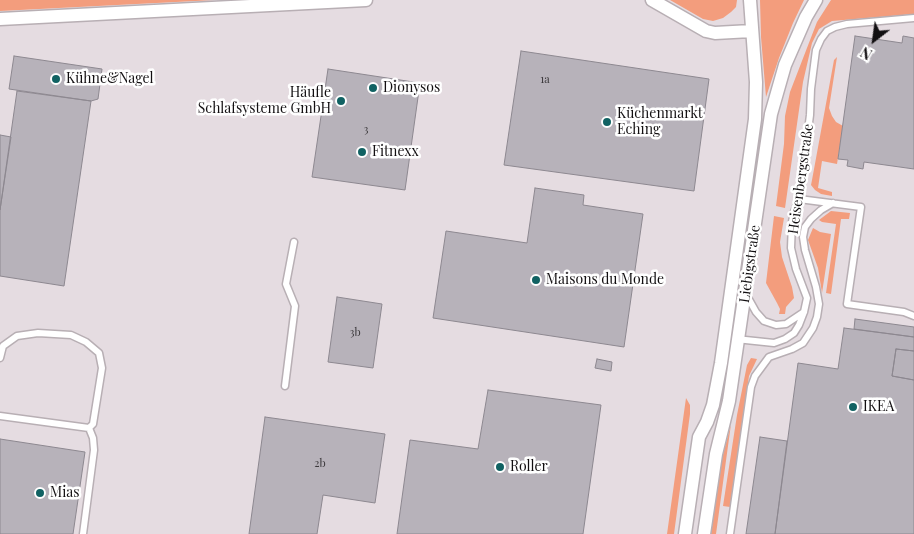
<!DOCTYPE html>
<html>
<head>
<meta charset="utf-8">
<style>
  body { margin:0 }
  #map { position:relative; width:914px; height:534px; overflow:hidden; background:#e5dce1; font-family:"Playfair Display",serif }
  canvas { display:block }
  .north { position:absolute; left:849px; top:15px; width:50px; height:50px; -webkit-text-stroke:4px #fff; paint-order:stroke; rotate:210deg; font-size:14px; font-weight:700; line-height:20px; text-align:center; color:#120f11 }
  .north::after { content:''; display:block; margin:auto; width:18px; height:22px; background:#120f11; clip-path:polygon(50% 0,100% 100%,50% 72%,0 100%) }
</style>
</head>
<body>
<div id="map">
<canvas width="914" height="534"></canvas>
<div class="north">N</div>
</div>
<script>
const context = document.querySelector('canvas').getContext('2d');
context.lineJoin = 'round';
function paint(path, color) {
  context.fillStyle = color;
  context.fill(path, 'evenodd');
}
function shape(rows) {
  const path = new Path2D();
  for (const r of rows) {
    path.moveTo(r[0], r[1]);
    for (let i = 2; i < r.length; i += 2) path.lineTo(r[i], r[i + 1]);
  }
  return path;
}
function stroke(path, color, width, dash) {
  context.strokeStyle = color;
  context.lineWidth = width;
  context.lineCap = dash ? 'butt' : 'round';
  context.setLineDash(dash || []);
  context.stroke(path);
}
function label(font, color, halo, rows, align = 'center') {
  context.font = font + ' "Playfair Display",serif';
  context.lineWidth = 5;
  context.setLineDash([]);
  context.textBaseline = 'middle';
  context.strokeStyle = halo;
  context.fillStyle = color;
  for (const [text, x, y, turn = 0] of rows) {
    context.save();
    context.translate(x, y);
    context.rotate((+turn || 0) * Math.PI / 180);
    context.textAlign = isNaN(turn) ? turn : align;
    if (halo) context.strokeText(text, 0, 0);
    context.fillText(text, 0, 0);
    context.restore();
  }
}
paint(shape([
  [0,0,215,0,0,11],
  [670,0,737,0,736,7,731,12,723,18,713,21,703,19],
  [760,0,804,0,793,23,779,58,766,97,761,37],
  [831,0,914,0,914,14,832,21,819,29,812,43,803,82,785,208,776,206,784,144,785,116,790,92,817,22],
  [837,57,829,108,832,116,836,122,843,126,837,164,822,161,818,188,832,192,832,196,821,194,815,190,811,185,812,180,834,60],
  [831,211,850,213,849,219,841,219,831,294,826,293,836,224,822,222,819,220],
  [774,216,784,218,780,242,782,257,792,287,794,298,786,307,785,314,779,314,780,309,777,303,766,283],
  [813,228,820,232,831,234,822,293,818,268,808,240],
  [751,358,757,359,749,376,730,507,723,506,737,415,747,365],
  [686,398,690,405,690,414,674,534,667,534],
  [731,424,716,534,711,534,721,462]
]), '#f39d7d');
const building = shape([
  [855,36,902,43,903,36,914,38,914,169,864,162,863,169,847,166,848,160,838,159,855,36],
  [521,51,709,79,694,191,504,165,521,51],
  [14,56,102,69,98,99,91,101,9,89,14,56],
  [328,69,420,83,405,190,312,177,328,69],
  [17,91,91,101,64,286,0,276,0,210,17,91],
  [0,135,11,137,0,210,0,135],
  [535,188,584,195,583,205,643,214,624,347,433,318,446,231,527,243,535,188],
  [337,297,382,304,373,368,328,362,337,297],
  [855,319,914,327,914,337,854,329,855,319],
  [844,328,914,337,914,351,896,349,892,376,914,380,914,534,775,534,798,363,838,369,844,328],
  [896,349,914,351,914,380,892,376,896,349],
  [597,359,612,362,611,371,595,368,597,359],
  [488,390,601,405,583,534,397,534,410,440,478,449,488,390],
  [265,417,385,434,375,503,323,495,317,534,249,534,265,417],
  [760,437,787,441,775,534,746,534,760,437],
  [0,439,85,452,73,534,0,534,0,439]
]);
paint(building, '#b7b2ba');
stroke(building, '#8d8890', 1);
const service = shape([
  [799,199,861,207,847,304,904,312,914,316],
  [747,296,756,312,764,321,776,325,786,324,804,312],
  [736,339,774,343,785,339,794,333,799,325,804,312,807,298,796,269,791,248,792,222,794,212,799,199,810,115,811,89,816,50,821,39,827,31,835,27,847,24,914,18],
  [0,358,3,346,17,336,38,333,71,335,86,342,99,353,102,368,93,424,89,428,0,416],
  [285,386,295,306,286,284,294,242],
  [83,534,94,450,93,438,89,428],
  [730,534,751,387,755,376,769,357,792,349,803,343,813,328,817,317,819,304,816,287,805,250,803,237,805,227,811,219,821,210,833,203]
]);
const minor = shape([
  [652,0,706,31,715,33,751,31],
  [0,19,366,0],
  [685,534,699,437,707,422,713,405,721,363,755,119,756,82,750,0],
  [704,534,716,454,729,401,771,114,785,65,806,17,816,0]
]);
stroke(service, '#b8afb4', 9);
stroke(minor, '#b8afb4', 15);
stroke(service, '#fff', 6);
stroke(minor, '#fff', 12);
for (const [x, y, r, color] of [
  [56,79,5,"#116263"],
  [373,88,5,"#116263"],
  [341,101,5,"#116263"],
  [607,122,5,"#116263"],
  [362,152,5,"#116263"],
  [536,280,5,"#116263"],
  [853,407,5,"#116263"],
  [500,467,5,"#116263"],
  [40,493,5,"#116263"]
]) {
  const dot = new Path2D();
  dot.arc(x, y, r, 0, 2 * Math.PI);
  context.fillStyle = color;
  context.fill(dot);
  stroke(dot, '#fff', 2);
}
label('11px', '#3b383b', null, [
  ["1a",545,80],
  ["3",366,130],
  ["3b",355,333],
  ["2b",320,464]
]);
label('14px', '#120f11', '#fff', [
  ["Kühne&Nagel",66,79],
  ["Dionysos",383,88],
  ["Häufle",331,93,"right"],
  ["Schlafsysteme GmbH",331,109,"right"],
  ["Küchenmarkt",617,114],
  ["Eching",617,130],
  ["Fitnexx",372,152],
  ["Maisons du Monde",546,280],
  ["IKEA",863,407],
  ["Roller",510,467],
  ["Mias",50,493]
], 'left');
label('14px', '#120f11', '#fff', [
  ["Heisenbergstraße",801,179,-82],
  ["Liebigstraße",750,264,-82]
]);
</script>
</body>
</html>
